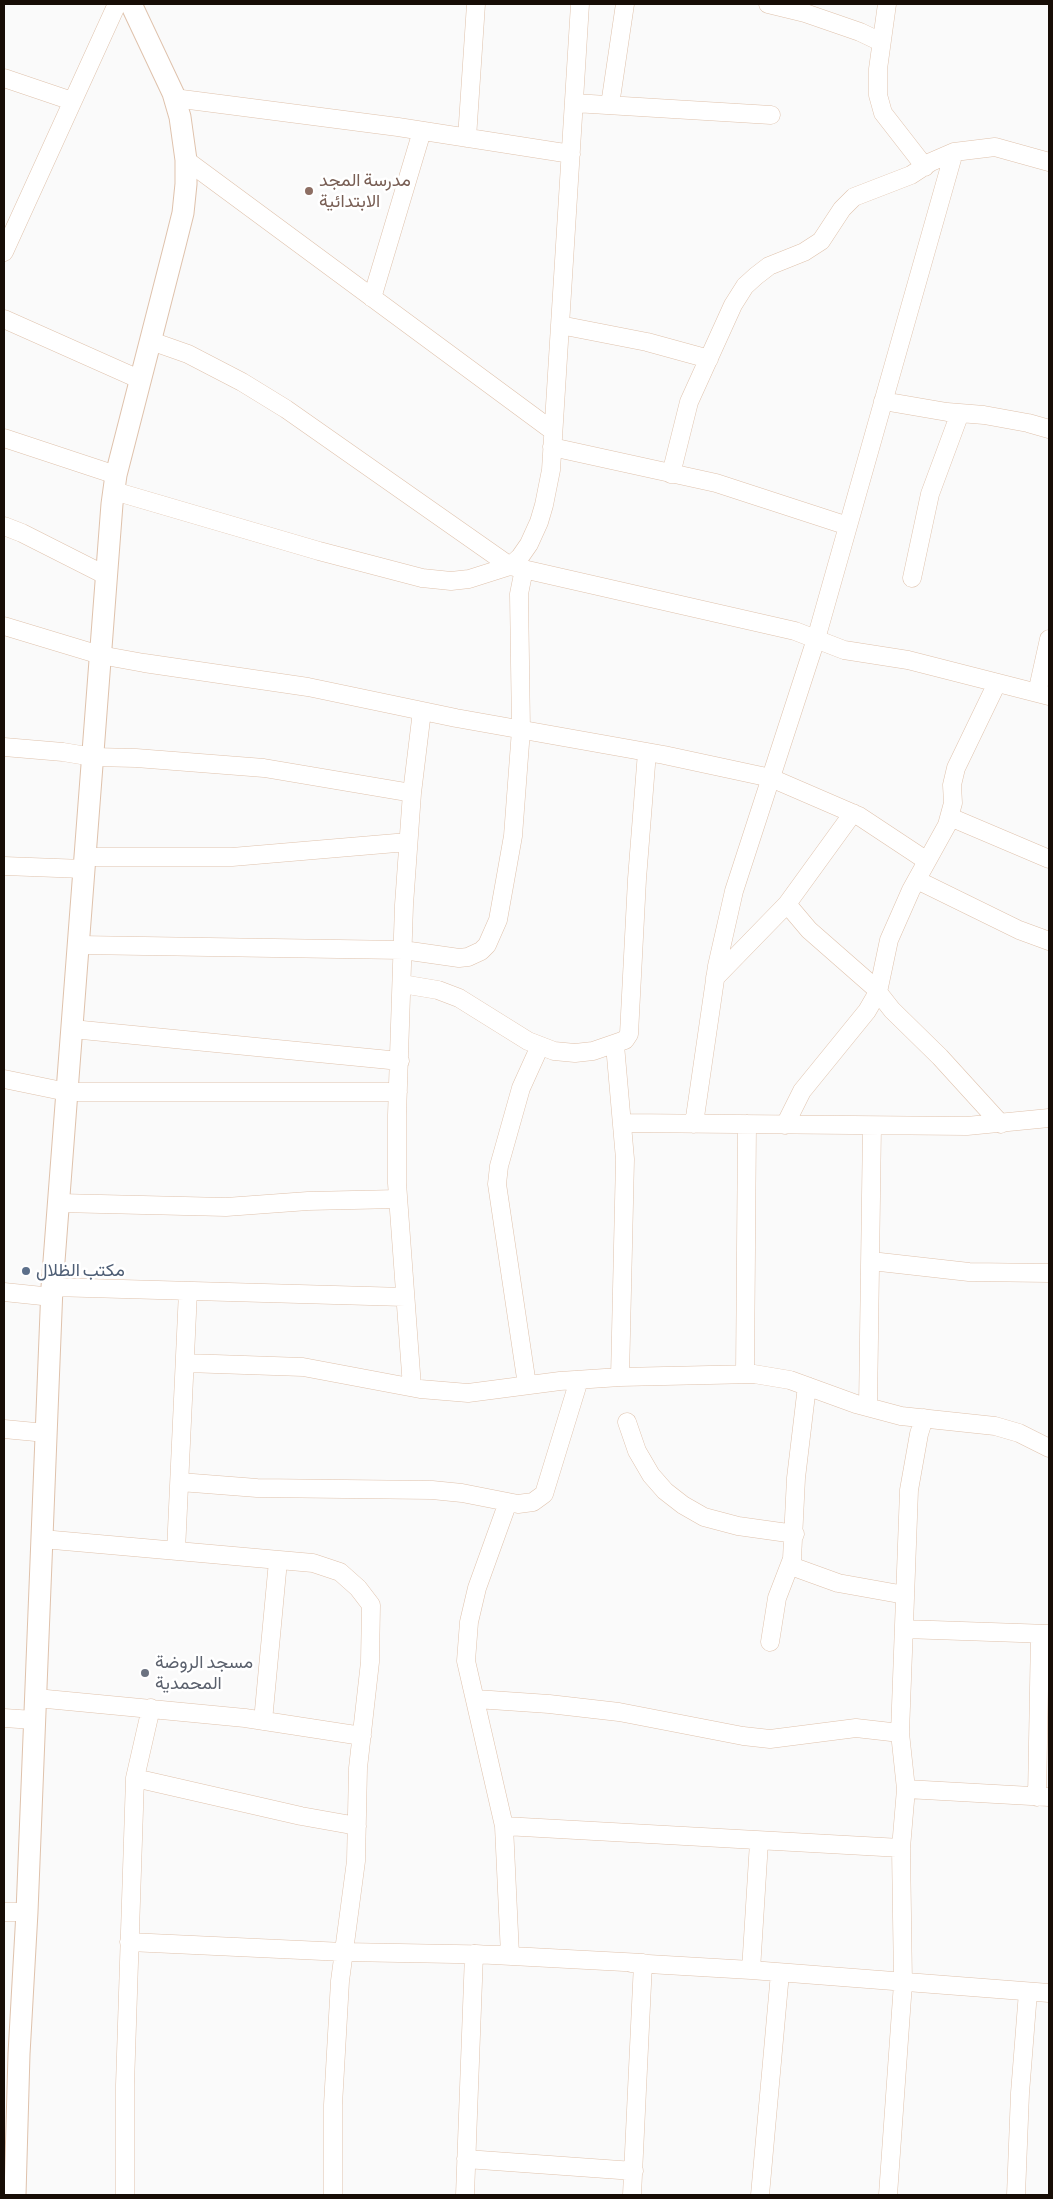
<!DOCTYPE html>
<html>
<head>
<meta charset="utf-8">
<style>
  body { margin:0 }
  #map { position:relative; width:1053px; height:2199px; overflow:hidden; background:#fafafa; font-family:"Alegreya Sans",sans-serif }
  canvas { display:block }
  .frame { position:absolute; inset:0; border:5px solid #170d06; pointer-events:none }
</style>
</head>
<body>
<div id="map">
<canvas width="1053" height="2199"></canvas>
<div class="frame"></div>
</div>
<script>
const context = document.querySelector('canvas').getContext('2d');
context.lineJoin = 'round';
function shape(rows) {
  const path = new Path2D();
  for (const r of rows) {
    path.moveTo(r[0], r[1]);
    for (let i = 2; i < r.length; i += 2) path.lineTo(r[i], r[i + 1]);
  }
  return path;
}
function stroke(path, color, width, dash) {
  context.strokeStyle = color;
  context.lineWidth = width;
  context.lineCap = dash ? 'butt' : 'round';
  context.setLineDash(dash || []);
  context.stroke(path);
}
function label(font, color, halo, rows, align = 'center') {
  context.font = font + ' "Alegreya Sans",Vazirmatn,sans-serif';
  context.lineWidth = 5;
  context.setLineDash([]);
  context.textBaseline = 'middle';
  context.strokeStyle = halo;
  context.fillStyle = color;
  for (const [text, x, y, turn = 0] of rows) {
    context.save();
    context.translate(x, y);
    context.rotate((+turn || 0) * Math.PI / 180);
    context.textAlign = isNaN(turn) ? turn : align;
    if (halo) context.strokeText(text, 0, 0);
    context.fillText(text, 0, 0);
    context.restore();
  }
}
const minor = shape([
  [768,4,805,13,860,32,881,42],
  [887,4,878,69,878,95,883,113,925,167],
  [4,78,72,101],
  [174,98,398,127,571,154],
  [574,103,771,115],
  [610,105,625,4],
  [467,138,476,4],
  [186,160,553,431],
  [4,252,117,4],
  [372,298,422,131],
  [4,319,141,380],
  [560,325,647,342,709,359],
  [151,341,188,354,242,382,286,409,510,566,795,631,844,650,908,660,1049,696],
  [883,401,947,412,984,415,1028,423,1049,429],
  [4,438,116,475],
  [552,447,716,483,848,526],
  [671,474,689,402,733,305,745,286,756,276,769,266,804,252,821,241,842,209,854,197,911,175,931,162,954,152,995,147,1049,162],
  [114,491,319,551,422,578,451,581,469,579,510,566,520,557,529,544,539,522,544,505,551,470,580,4],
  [4,526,22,533,107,576],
  [912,578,930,494,960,413],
  [4,626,100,655,144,663,308,687,456,718,664,755,771,778,859,816,927,861],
  [1037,693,1049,639],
  [4,747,63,752,93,757,136,758,264,768,412,793],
  [950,817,1049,859],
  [85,857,232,857,408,842],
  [4,866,84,869],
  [917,880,1019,930,1049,941],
  [787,904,809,930,874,987,892,1010,940,1057,1001,1124],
  [79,945,403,950,459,958,468,957,481,951,487,945,498,920,513,836,521,730,519,594,524,569],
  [715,978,787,904,853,813],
  [402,984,438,990,459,998,528,1041,554,1051,575,1053,593,1051,625,1040,629,1034,637,879,647,752],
  [72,1029,400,1061],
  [615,1045,625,1159,620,1377],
  [4,1079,67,1092,398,1092],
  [622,1123,967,1126,1049,1118],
  [694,1124,717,966,734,891,816,639,954,152],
  [785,1125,802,1091,867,1011,878,992,889,940,911,890,947,825,953,803,952,785,956,768,997,683],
  [59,1203,226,1207,308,1201,398,1199],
  [871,1261,969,1272,1049,1273],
  [52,1287,405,1297],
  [4,1292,52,1297],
  [186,1363,303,1367,420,1389,468,1393,560,1381,620,1377,754,1374,790,1380,856,1404,901,1416,995,1426,1019,1433,1049,1448],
  [745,1374,747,1124],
  [527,1385,497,1184,499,1166,521,1088,540,1046],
  [412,1387,397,1183,397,1115,404,905,412,793,422,711],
  [868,1407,872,1126],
  [627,1422,637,1451,651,1475,665,1491,683,1505,704,1517,738,1526,795,1534],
  [4,1429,46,1433],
  [180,1482,257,1488,432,1490,462,1493,518,1504,533,1502,544,1494,579,1380],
  [508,1502,477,1588,469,1622,466,1661,504,1826,901,1848],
  [42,1539,313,1563,340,1572,358,1588,371,1605,370,1662,358,1768,356,1861,340,1981,333,2105,333,2195],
  [176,1551,188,1291],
  [791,1566,838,1583,905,1595],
  [904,1629,1049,1634],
  [770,1642,777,1598,792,1559,796,1478,807,1386],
  [36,1698,245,1718,362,1736],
  [476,1699,549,1704,619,1712,743,1736,770,1739,856,1728,900,1733],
  [4,1718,34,1720],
  [263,1721,278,1561],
  [135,1778,301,1816,357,1826],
  [906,1789,1049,1797],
  [1037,1797,1040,1634],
  [759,1842,751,1970,1049,1993],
  [4,1912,27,1912],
  [129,1942,344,1952,510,1955,504,1826],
  [631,1963,751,1970],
  [466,2159,634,2171],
  [125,2195,125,2085,135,1778,151,1708],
  [465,2195,474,1954,643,1963,632,2195],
  [760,2195,780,1973],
  [888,2195,903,1983,901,1848,906,1789,900,1733,909,1490,919,1434,924,1418],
  [1016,2195,1020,2093,1028,1992]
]);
const tertiary = shape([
  [15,2195,19,2054,27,1912,52,1287,112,504,116,475,175,245,183,213,186,184,186,160,180,117,173,93,131,4]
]);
stroke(minor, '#dfc2ac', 19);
stroke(tertiary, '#dfc2ac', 23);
stroke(minor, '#fff', 18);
stroke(tertiary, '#fff', 21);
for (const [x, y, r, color] of [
  [309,191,5,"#8d6e63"],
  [26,1271,5,"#5c6f8a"],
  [145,1673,5,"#6b7280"]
]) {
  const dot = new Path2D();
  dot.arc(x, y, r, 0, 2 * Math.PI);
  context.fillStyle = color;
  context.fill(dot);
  stroke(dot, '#fff', 2);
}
label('18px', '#785e54', '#fff', [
  ["مدرسة المجد",319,181],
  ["الابتدائية",319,202]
], 'left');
label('18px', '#4e5e75', '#fff', [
  ["مكتب الظلال",36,1271]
], 'left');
label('18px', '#5b616d', '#fff', [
  ["مسجد الروضة",155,1663],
  ["المحمدية",155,1684]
], 'left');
</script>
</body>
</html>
